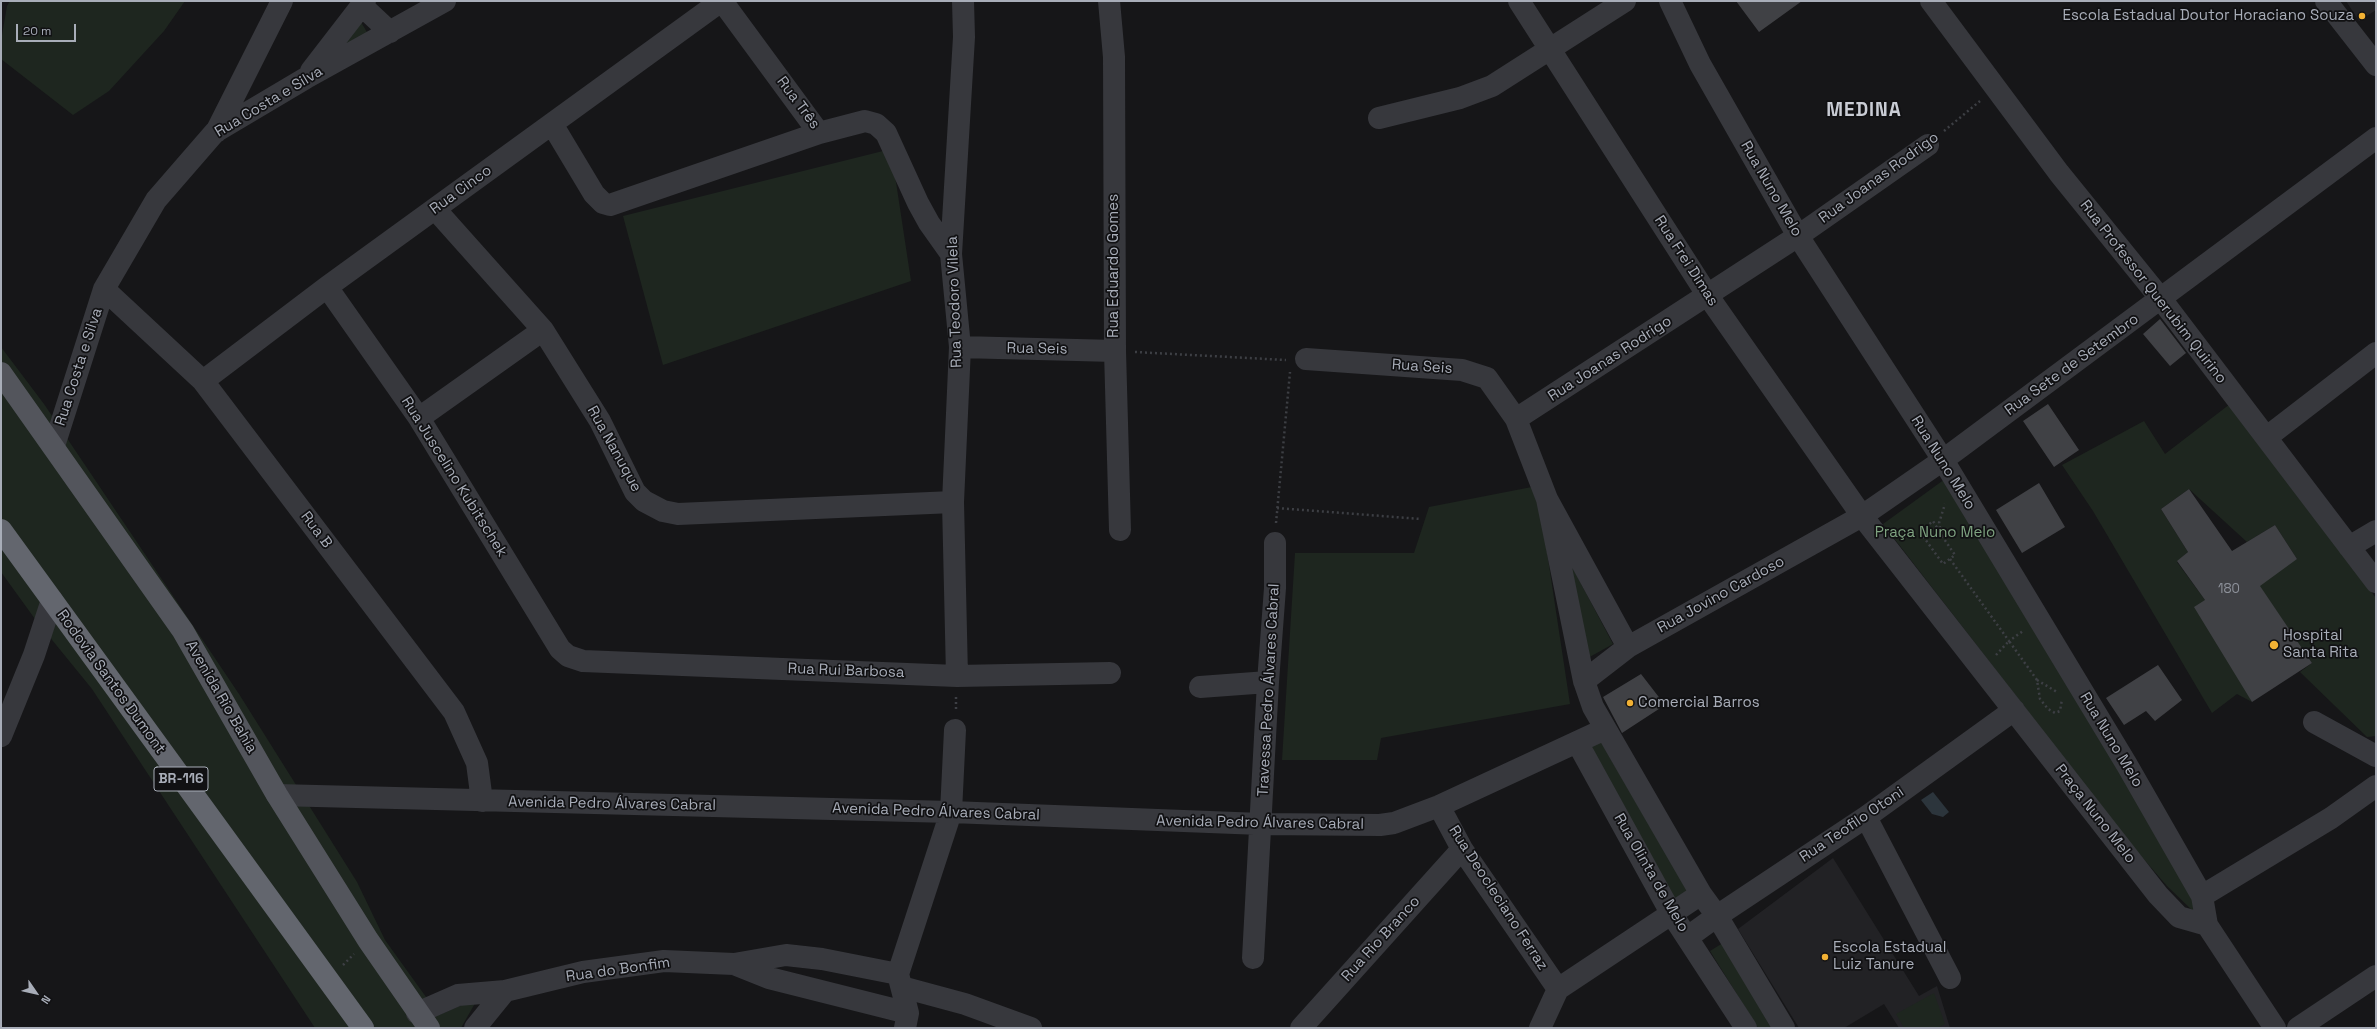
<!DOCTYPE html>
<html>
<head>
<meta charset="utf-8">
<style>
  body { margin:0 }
  #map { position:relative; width:2377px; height:1029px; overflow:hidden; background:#161618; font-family:"Space Grotesk",sans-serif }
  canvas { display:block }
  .frame { position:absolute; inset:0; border:2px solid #a8adb8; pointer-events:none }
  .north { position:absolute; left:16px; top:973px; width:40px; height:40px; -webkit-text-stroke:3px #111113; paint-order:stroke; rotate:124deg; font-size:11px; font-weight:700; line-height:16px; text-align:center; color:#a8adb8 }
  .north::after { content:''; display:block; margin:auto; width:14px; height:18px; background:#a8adb8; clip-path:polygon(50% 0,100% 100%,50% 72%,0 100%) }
  .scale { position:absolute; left:16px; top:24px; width:60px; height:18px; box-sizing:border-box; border:2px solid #a8adb8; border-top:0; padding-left:5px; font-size:12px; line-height:14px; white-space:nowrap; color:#a8adb8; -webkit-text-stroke:3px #111113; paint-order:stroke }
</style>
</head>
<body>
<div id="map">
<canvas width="2377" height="1029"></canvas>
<div class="frame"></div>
<div class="north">N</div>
<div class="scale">20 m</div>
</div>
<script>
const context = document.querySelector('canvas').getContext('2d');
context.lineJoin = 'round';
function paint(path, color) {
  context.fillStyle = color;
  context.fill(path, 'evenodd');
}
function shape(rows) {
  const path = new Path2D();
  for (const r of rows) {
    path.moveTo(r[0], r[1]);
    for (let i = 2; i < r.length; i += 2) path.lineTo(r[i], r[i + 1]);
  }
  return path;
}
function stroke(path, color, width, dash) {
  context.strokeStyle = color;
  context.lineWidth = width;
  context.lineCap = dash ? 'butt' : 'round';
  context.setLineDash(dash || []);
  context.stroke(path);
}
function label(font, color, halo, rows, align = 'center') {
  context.font = font + ' "Space Grotesk",sans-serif';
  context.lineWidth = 3.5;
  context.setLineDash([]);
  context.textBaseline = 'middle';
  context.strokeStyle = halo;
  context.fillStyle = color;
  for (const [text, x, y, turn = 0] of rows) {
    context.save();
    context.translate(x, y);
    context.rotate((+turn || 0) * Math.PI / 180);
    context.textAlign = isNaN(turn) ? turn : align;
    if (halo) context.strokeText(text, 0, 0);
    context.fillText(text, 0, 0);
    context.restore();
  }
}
paint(shape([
  [2346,1,2376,1,2376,10,2359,21],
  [1833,858,1919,996,1937,986,1950,1028,1899,1028,1884,1004,1844,1028,1799,1028,1738,929]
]), '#222225');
paint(shape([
  [10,1,185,1,164,31,109,91,73,115,1,59,1,41,7,6],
  [361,22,371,39,337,53],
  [891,149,911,281,663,365,623,216],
  [1,347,44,404,239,694,357,882,385,940,439,1015,478,998,461,1028,315,1028,92,689,35,619,1,572],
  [2230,404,2376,598,2376,736,2367,737,2300,672,2312,663,2253,577,2297,559,2275,525,2247,542,2189,489,2161,509,2188,552,2177,562,2205,600,2252,702,2237,694,2212,713,2093,511,2062,465,2144,421,2165,454],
  [1945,479,2166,843,2199,909,2195,913,2167,886,2128,841,1883,524],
  [1537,486,1570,704,1381,738,1377,760,1282,760,1295,553,1414,553,1429,507],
  [1568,559,1613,644,1586,659],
  [1601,742,1690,895,1673,905,1585,750],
  [1726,941,1780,1028,1758,1028,1710,951],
  [1934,993,1945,1024,1938,1028,1904,1028,1896,1014]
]), '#1e261f');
paint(shape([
  [1933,792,1949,812,1943,817,1932,814,1921,800]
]), '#2c353c');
paint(shape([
  [1736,1,1802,1,1759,32],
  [2160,319,2186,353,2170,366,2143,334],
  [2048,404,2079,450,2054,467,2023,421],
  [2039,483,2065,527,2022,553,1996,510],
  [2189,489,2232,551,2275,525,2297,559,2260,586,2312,663,2252,702,2194,607,2205,600,2177,561,2188,552,2161,509],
  [2158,665,2182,700,2155,721,2146,711,2124,725,2106,698],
  [1641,674,1665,705,1622,733,1603,697]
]), '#404145');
stroke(shape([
  [1944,131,1980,101],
  [1135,352,1286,360],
  [1277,508,1421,519],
  [1276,523,1290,372],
  [1942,536,1933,521,1920,532,1943,564,1955,555,1942,536,1939,523,1945,504],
  [1950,559,2009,641,2023,631],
  [1996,655,2009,641,2037,680,2040,699,2048,709,2055,713,2060,711,2062,699],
  [2037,680,2057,692],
  [956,709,956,696],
  [343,965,354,954]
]), '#3d3f44', 2.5, [2, 3]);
stroke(shape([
  [722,1,819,133,865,121,876,124,886,133,918,203,929,223,951,254],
  [1109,1,1114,57,1115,351,1120,530],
  [1519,1,1708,296,1862,516,2158,895,2179,917,2207,925],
  [1670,1,1700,64,1798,236,1943,460,2127,765,2202,896,2207,925,2275,1028],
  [1931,1,2059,173,2161,299,2376,582],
  [2326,1,2376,65],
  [361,5,390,32],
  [311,71,365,1],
  [1379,118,1460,98,1492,86,1625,1],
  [552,124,594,194,603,203,610,205,819,133],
  [216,132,282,1],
  [435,209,543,330,600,421,635,492,644,501,663,511,678,514,953,502],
  [327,287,419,418,560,649,568,656,583,661,957,676,1110,673],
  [104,289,203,381,454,712,477,763,482,801],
  [960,347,1115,351],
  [1306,359,1462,370,1487,378,1516,419,1547,499,1628,647],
  [203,381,327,287,721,1],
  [419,418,543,330],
  [1516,419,1798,236,1928,145],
  [2267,437,2376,353],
  [54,446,104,289,156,200,215,132,306,78,445,1],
  [1547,499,1584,681,1593,707,1701,894,1717,916,1784,1028],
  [2349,547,2376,531],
  [957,676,953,502,960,347,951,254,964,37,963,1],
  [1584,681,1628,647,1862,516,1943,460,2376,138],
  [1200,687,1268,682],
  [2314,722,2376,756],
  [1,736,34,655,52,600],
  [1577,742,1671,913,1746,1028],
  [277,795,951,812,1261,824,1380,825,1394,823,1439,806,1605,729],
  [1439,806,1462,849,1558,989],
  [1866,817,1950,978],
  [2202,896,2331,818,2376,786],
  [1688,937,1717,916,1866,817,2014,710],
  [1253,958,1268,682,1275,588,1275,543],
  [734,964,769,978,908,1013],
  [902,987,965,1004,1031,1028],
  [417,1013,458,995,505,991,583,972,664,961,734,964,786,955,822,959,898,974],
  [475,1028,505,991],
  [905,1028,908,1013,898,974,951,812,955,730],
  [1301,1028,1462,849],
  [1540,1028,1558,989,1701,894],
  [2298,1028,2376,976]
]), '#37383d', 22);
stroke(shape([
  [1,373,183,631,277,795,368,940,429,1028]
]), '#53555c', 22);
stroke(shape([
  [1,530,363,1028]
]), '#63666e', 22);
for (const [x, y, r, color] of [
  [2362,16,4,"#f2b134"],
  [2274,645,5,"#f2b134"],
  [1630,703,4,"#f2b134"],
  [1825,957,4,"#f2b134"]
]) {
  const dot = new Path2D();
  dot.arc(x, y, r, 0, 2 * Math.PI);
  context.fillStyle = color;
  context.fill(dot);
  stroke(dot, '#111113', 1.5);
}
label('13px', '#8e929b', null, [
  ["180",2229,589]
]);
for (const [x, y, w] of [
  [181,779,54]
]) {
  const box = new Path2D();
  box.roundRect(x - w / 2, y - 12, w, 24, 3);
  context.fillStyle = '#111113';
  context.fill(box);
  stroke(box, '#a8adb8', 1);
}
label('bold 14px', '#a8adb8', null, [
  ["BR-116",181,779]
]);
label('15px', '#a8adb8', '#111113', [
  ["Escola Estadual Doutor Horaciano Souza",2354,16,"right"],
  ["Hospital",2283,636],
  ["Santa Rita",2283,653],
  ["Comercial Barros",1638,703],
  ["Escola Estadual",1833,948],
  ["Luiz Tanure",1833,965]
], 'left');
label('15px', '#a8adb8', '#111113', [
  ["Rua Costa e Silva",269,102,-31],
  ["Rua Três",798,103,53],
  ["Rua Joanas Rodrigo",1879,178,-36],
  ["Rua Nuno Melo",1771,189,60],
  ["Rua Cinco",461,190,-36],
  ["Rua Frei Dimas",1686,261,57],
  ["Rua Eduardo Gomes",1114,266,-90],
  ["Rua Professor Querubim Quirino",2153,292,52],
  ["Rua Teodoro Vilela",955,302,-92],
  ["Rua Seis",1037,349,1],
  ["Rua Joanas Rodrigo",1610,359,-33],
  ["Rua Sete de Setembro",2072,365,-36],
  ["Rua Costa e Silva",79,367,-72],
  ["Rua Seis",1422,367,4],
  ["Rua Nanuque",614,449,61],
  ["Rua Nuno Melo",1943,463,58],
  ["Rua Juscelino Kubitschek",454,477,58],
  ["Rua B",316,530,53],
  ["Rua Jovino Cardoso",1721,595,-29],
  ["Rua Rui Barbosa",846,671,2],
  ["Rodovia Santos Dumont",111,682,54],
  ["Travessa Pedro Álvares Cabral",1269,690,-87],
  ["Avenida Rio Bahia",221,697,60],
  ["Rua Nuno Melo",2111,740,59],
  ["Avenida Pedro Álvares Cabral",612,804,1],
  ["Avenida Pedro Álvares Cabral",936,812,2],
  ["Praça Nuno Melo",2095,814,52],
  ["Avenida Pedro Álvares Cabral",1260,823,1],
  ["Rua Teofilo Otoni",1852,825,-34],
  ["Rua Olinta de Melo",1651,873,60],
  ["Rua Deocleciano Ferraz",1498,898,57],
  ["Rua Rio Branco",1381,939,-48],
  ["Rua do Bonfim",618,970,-8]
]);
label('15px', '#7fa381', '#111113', [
  ["Praça Nuno Melo",1935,533]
]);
context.letterSpacing = '1px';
label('bold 19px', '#c9ccd4', '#111113', [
  ["MEDINA",1864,111]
]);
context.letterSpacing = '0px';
</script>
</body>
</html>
